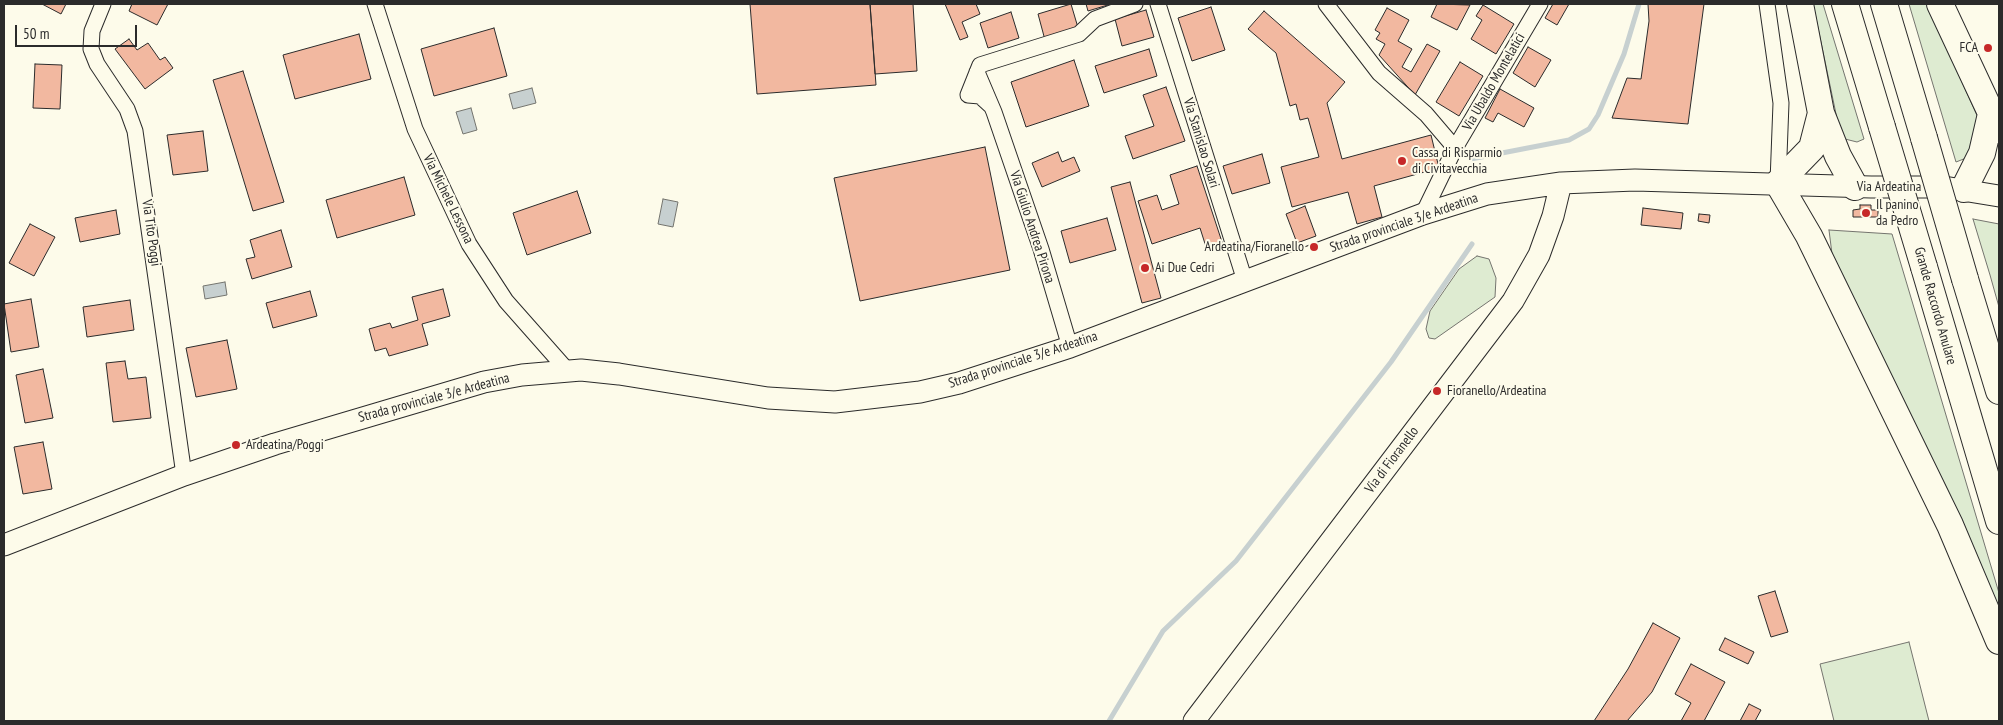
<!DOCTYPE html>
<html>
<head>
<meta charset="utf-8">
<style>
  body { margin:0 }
  #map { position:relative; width:2003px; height:725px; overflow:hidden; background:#fdfbea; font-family:"PT Sans Narrow",sans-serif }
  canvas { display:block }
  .frame { position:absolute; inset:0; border:5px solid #2b2b2b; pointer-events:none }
  .scale { position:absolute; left:15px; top:25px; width:122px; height:22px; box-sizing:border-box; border:2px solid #2b2b2b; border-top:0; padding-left:6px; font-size:15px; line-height:18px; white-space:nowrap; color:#2b2b2b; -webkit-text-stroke:4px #fdfbea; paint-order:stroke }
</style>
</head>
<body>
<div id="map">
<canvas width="2003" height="725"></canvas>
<div class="frame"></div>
<div class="scale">50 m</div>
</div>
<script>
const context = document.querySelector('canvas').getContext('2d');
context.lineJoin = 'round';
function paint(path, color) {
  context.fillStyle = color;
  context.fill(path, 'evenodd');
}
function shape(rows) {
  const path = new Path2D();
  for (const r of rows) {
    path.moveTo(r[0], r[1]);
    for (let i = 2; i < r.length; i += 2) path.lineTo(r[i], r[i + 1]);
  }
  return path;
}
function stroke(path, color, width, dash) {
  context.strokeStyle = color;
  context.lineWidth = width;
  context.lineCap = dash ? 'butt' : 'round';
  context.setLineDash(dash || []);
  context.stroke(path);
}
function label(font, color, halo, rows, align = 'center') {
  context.font = font + ' "PT Sans Narrow",sans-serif';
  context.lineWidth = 4;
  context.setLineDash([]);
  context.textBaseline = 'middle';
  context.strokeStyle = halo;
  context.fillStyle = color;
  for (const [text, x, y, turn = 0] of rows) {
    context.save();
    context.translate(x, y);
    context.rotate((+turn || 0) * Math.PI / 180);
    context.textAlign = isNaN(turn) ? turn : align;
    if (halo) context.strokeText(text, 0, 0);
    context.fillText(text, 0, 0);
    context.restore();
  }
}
const green = shape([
  [1813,4,1823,4,1864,139,1857,142,1841,138,1840,133,1813,4],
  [1909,4,1927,4,1984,131,1974,155,1956,162,1909,4],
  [1973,219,1999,224,1999,307,1990,275,1973,219],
  [1829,230,1892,234,1999,593,1999,606,1997,607,1832,254,1829,230],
  [1477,256,1489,259,1496,278,1495,297,1435,339,1429,338,1426,329,1430,311,1459,269,1477,256],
  [1909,642,1929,721,1834,721,1820,664,1909,642]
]);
paint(green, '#deebd1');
stroke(green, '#74746e', 1);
const water = shape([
  [532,88,536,103,513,109,509,94,532,88],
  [471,108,477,130,463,134,456,112,471,108],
  [663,199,678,202,673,227,658,224,663,199],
  [225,282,227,295,205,299,203,286,225,282]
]);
paint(water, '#c7d0d0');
stroke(water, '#74746e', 1);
stroke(shape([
  [1471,159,1569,140,1589,129,1598,115,1624,54,1639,4],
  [1109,721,1163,631,1236,561,1391,362,1472,244]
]), '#c7d0d0', 5);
const building = shape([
  [42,4,66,4,61,14,42,4],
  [132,4,168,4,157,25,129,11,132,4],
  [750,4,870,4,876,85,757,94,750,4],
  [870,4,913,4,917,71,875,74,870,4],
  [945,4,976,4,980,14,962,22,968,37,960,40,945,4],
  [1071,4,1079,31,1045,40,1038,14,1071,4],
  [1086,4,1111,4,1088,11,1086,4],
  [1437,4,1470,5,1457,30,1431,17,1437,4],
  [1553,4,1569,4,1557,25,1545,18,1553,4],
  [1648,4,1704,4,1688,124,1612,118,1627,78,1641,79,1649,21,1648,4],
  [1483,5,1514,24,1496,54,1471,39,1482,20,1476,16,1483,5],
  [1211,7,1225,50,1192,61,1178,18,1211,7],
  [1387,8,1409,20,1398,41,1412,49,1402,67,1411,72,1427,44,1440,51,1415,95,1379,55,1385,44,1376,39,1380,33,1375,30,1387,8],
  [1146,10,1154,37,1122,46,1115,19,1146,10],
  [1264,11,1345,82,1327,103,1342,159,1431,135,1439,168,1374,186,1382,217,1357,224,1348,192,1292,207,1281,167,1319,157,1308,118,1300,120,1296,104,1290,106,1276,53,1248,29,1264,11],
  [1011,12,1019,38,988,48,980,23,1011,12],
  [494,28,507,76,434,96,421,49,494,28],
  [359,34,371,79,295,99,283,55,359,34],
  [129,39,137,50,148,43,160,60,165,57,173,68,145,89,115,49,129,39],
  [1528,47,1551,60,1535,87,1513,73,1528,47],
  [1149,49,1157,76,1104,93,1095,66,1149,49],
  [1074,60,1089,106,1026,127,1011,82,1074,60],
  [1460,62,1483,76,1459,116,1436,102,1460,62],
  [35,64,62,65,60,109,33,108,35,64],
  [243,71,284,202,253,211,213,80,243,71],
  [1166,87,1185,141,1133,159,1125,136,1154,126,1143,95,1166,87],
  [1500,89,1534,108,1524,127,1498,113,1493,122,1485,118,1500,89],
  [203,131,208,171,173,175,167,135,203,131],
  [985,147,1010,270,860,301,834,178,985,147],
  [1058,152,1062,162,1074,157,1080,171,1042,187,1032,163,1058,152],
  [1262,154,1270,183,1232,194,1223,166,1262,154],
  [1197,166,1223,245,1207,250,1200,228,1152,244,1138,201,1157,195,1162,210,1179,204,1170,175,1197,166],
  [404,177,415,215,337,238,326,200,404,177],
  [1130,182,1161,298,1142,303,1111,187,1130,182],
  [577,191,591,233,527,255,513,213,577,191],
  [1860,205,1871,205,1871,210,1878,210,1878,217,1853,217,1853,210,1860,209,1860,205],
  [1305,206,1316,236,1297,243,1286,214,1305,206],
  [1643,208,1683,213,1681,229,1641,225,1643,208],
  [116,210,120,234,80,242,75,218,116,210],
  [1699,214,1710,215,1709,223,1698,221,1699,214],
  [1107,218,1116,250,1070,263,1061,231,1107,218],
  [30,224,55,237,34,276,9,263,30,224],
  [281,230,292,267,252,279,246,259,255,257,250,240,281,230],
  [443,289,450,316,422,324,428,345,389,356,386,348,375,351,369,329,390,323,392,328,418,320,412,297,443,289],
  [310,291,317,316,273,328,266,303,310,291],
  [31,299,39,347,11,352,4,304,31,299],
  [130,300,134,330,87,337,83,307,130,300],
  [227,340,237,389,196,397,186,348,227,340],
  [125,361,128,379,146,377,151,418,113,422,106,363,125,361],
  [43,369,53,418,25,423,16,375,43,369],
  [43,442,52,489,23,494,14,447,43,442],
  [1775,591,1788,632,1771,637,1758,596,1775,591],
  [1653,623,1680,638,1652,692,1627,721,1594,721,1628,669,1653,623],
  [1725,638,1754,652,1748,664,1719,650,1725,638],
  [1691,664,1725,682,1704,721,1681,721,1691,703,1675,694,1691,664],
  [1749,704,1761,710,1755,721,1740,721,1749,704]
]);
paint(building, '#f2b8a0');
stroke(building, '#2b2b2b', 1);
const street = shape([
  [103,4,92,31,91,49,97,64,127,109,135,131,184,475],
  [375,4,415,129,469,244,506,301,567,370],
  [1158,4,1245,281],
  [1326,4,1379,73,1426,114,1455,148],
  [1767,4,1781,103,1778,182],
  [977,72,994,112,1041,249,1070,347],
  [991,106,980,96,968,95,980,65,1079,34,1095,19,1135,4],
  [1423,214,1455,148,1540,4]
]);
const secondary = shape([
  [4,545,184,475,275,444,484,382,522,375,581,370,619,374,768,398,835,402,920,392,959,383,1070,347,1423,214,1487,194,1561,183,1635,180,1871,187,1944,187,1999,196],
  [1194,721,1513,301,1539,255,1553,216,1561,183]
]);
const highway = shape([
  [1800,4,1821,113,1838,156,1855,187],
  [1845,4,1882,127],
  [1884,4,1924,138],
  [1940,4,1999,130],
  [1821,113,1812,148,1778,183,1809,236,1950,525,1999,641],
  [1964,189,1982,153,1991,114],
  [1924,267,1999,521],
  [1965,279,1999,391]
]);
stroke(street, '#2b2b2b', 17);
stroke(secondary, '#2b2b2b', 23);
stroke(highway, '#2b2b2b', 28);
stroke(street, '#fdfbea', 15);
stroke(secondary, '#fdfbea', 21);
stroke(highway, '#fdfbea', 26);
const highwayBridge = shape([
  [1882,127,1924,267],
  [1924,138,1965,279]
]);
stroke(highwayBridge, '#2b2b2b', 28, []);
stroke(highwayBridge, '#fdfbea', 26);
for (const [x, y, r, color] of [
  [1988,48,5,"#c62828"],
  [1402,161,5,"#c62828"],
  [1866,213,5,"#c62828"],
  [1314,247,5,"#c62828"],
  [1145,268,5,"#c62828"],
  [1437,391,5,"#c62828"],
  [236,445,5,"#c62828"]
]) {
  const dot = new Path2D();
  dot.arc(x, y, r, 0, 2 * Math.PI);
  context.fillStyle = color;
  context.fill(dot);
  stroke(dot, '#fdfbea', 2);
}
label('14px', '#2b2b2b', '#fdfbea', [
  ["FCA",1978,48,"right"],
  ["Cassa di Risparmio",1412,153],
  ["di Civitavecchia",1412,169],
  ["Il panino",1876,205],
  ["da Pedro",1876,221],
  ["Ardeatina/Fioranello",1304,247,"right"],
  ["Ai Due Cedri",1155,268],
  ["Fioranello/Ardeatina",1447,391],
  ["Ardeatina/Poggi",246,445]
], 'left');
label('14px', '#2b2b2b', '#fdfbea', [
  ["Via Ubaldo Montelatici",1494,82,-60],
  ["Via Stanislao Solari",1201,143,73],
  ["Via Ardeatina",1889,187],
  ["Via Michele Lessona",448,199,64],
  ["Strada provinciale 3/e Ardeatina",1404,223,-19],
  ["Via Giulio Andrea Pirona",1032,227,72],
  ["Via Tito Poggi",151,233,82],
  ["Grande Raccordo Anulare",1935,306,74],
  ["Strada provinciale 3/e Ardeatina",1023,360,-18],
  ["Strada provinciale 3/e Ardeatina",434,398,-15],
  ["Via di Fioranello",1392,460,-53]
]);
</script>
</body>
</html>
